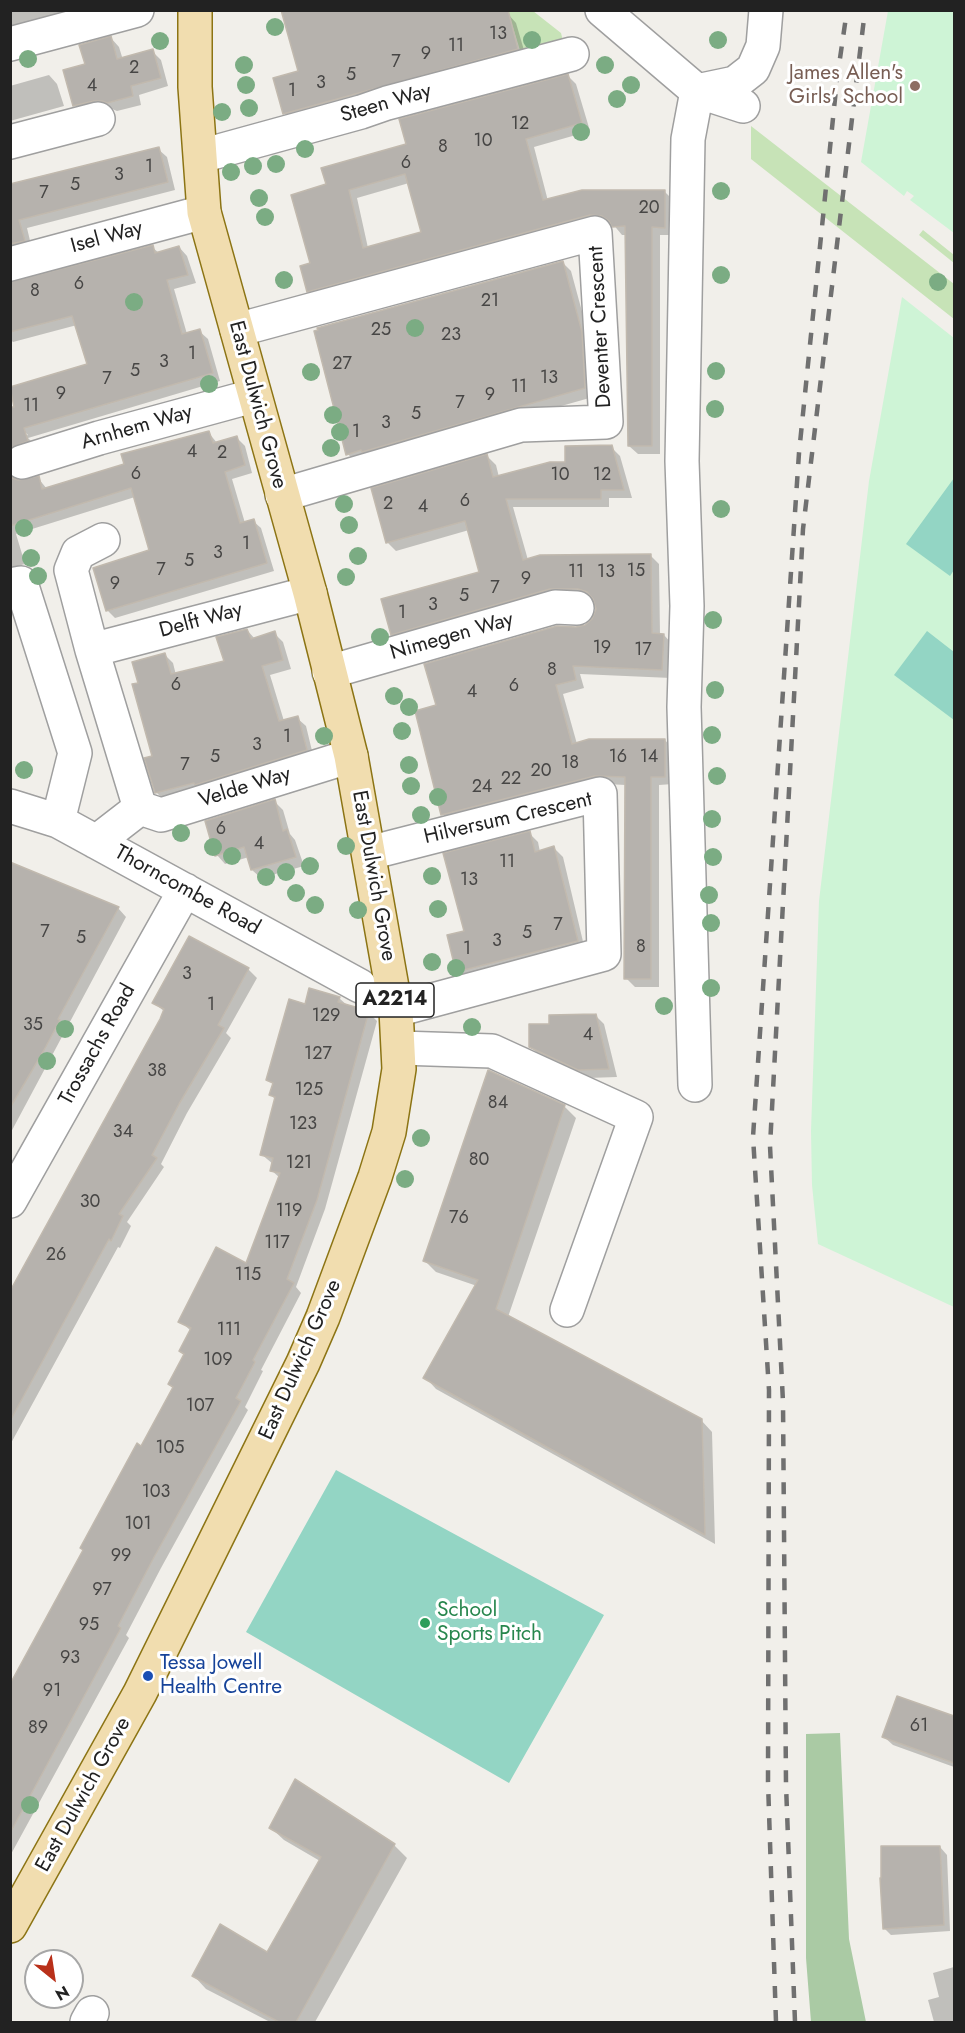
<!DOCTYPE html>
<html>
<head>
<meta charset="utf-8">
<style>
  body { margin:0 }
  #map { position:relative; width:965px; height:2033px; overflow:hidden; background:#f1efea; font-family:Jost,sans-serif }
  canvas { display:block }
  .frame { position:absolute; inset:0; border:12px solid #222; pointer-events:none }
  .north { position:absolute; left:24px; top:1949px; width:60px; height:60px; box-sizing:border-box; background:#fff; border:2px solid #a7a7a7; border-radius:50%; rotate:150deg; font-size:16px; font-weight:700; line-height:24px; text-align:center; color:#222 }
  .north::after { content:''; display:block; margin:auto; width:21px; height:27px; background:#b9301a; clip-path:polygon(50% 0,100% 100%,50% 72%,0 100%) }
</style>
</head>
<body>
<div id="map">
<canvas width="965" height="2033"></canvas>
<div class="frame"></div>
<div class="north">N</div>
</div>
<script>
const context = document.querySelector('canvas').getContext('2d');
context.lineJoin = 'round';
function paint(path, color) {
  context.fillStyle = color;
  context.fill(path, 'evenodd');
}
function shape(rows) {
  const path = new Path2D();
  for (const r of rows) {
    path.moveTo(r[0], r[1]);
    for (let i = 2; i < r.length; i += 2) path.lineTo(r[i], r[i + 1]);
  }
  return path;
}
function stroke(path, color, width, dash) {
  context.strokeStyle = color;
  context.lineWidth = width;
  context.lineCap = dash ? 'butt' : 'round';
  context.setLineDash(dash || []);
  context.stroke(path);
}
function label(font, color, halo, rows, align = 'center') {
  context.font = font + ' Jost,sans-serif';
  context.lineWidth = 6;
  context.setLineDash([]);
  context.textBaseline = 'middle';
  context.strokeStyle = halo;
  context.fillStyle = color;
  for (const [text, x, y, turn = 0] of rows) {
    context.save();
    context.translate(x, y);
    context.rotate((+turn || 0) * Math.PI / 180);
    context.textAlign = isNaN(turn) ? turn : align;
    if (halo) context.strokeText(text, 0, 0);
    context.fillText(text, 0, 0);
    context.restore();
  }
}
paint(shape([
  [508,11,533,11,561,33,564,45,522,57],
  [751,126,954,284,954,319,751,159],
  [923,230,954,255,954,263,919,235]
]), '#c7e3b7');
paint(shape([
  [840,1733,849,1939,866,2022,811,2022,806,1958,806,1734]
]), '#aacaa4');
paint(shape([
  [888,11,954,11,954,233,910,200,914,196,907,191,904,196,861,162],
  [902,297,954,338,954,1307,818,1244,812,1185,811,1131,819,901,869,481]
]), '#cef4d6');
paint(shape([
  [954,478,954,570,950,576,906,544],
  [927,631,954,652,954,720,894,675],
  [336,1470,604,1615,509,1783,246,1632]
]), '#93d5c4');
paint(shape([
  [10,10,102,10,10,32],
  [508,14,516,23,526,57,292,122,284,113,300,72],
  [111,38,119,47,123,60,152,51,161,60,168,86,139,95,141,105,117,111,112,109,103,109,83,114,75,105,86,65],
  [49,75,57,84,64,106,10,121,10,86],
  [568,76,576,84,590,131,534,147,548,201,665,192,673,200,673,235,660,235,660,454,638,454,629,446,626,235,622,235,612,223,599,223,317,299,308,291,328,185,408,145],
  [409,183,422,233,368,248,357,198],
  [158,149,167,157,175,190,27,228,32,249,10,256,10,185],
  [152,247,159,253,179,247,187,256,196,283,174,289,187,334,199,331,208,339,220,381,28,438,33,443,11,467,11,476,17,482,38,478,47,489,126,465,209,433,217,443,237,438,245,446,252,473,232,479,245,523,253,521,261,528,274,571,115,618,107,610,151,551,135,497,16,534,25,564,10,568,10,439,28,435,22,429,89,365,77,325,13,342,10,339,10,284],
  [563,263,571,271,590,341,593,397,371,460,356,463,348,454],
  [611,447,620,456,632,498,609,498,609,507,513,507,528,560,650,555,659,564,660,635,664,635,672,644,671,678,580,674,584,688,563,694,577,744,665,740,673,749,673,784,659,785,659,987,635,987,626,978,626,785,605,784,451,823,443,814,438,706,576,628,586,626,594,619,597,610,595,600,588,597,401,642,392,634,481,573,469,530,396,551,387,542,487,456,496,465,499,477,567,463],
  [247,630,255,639,274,633,283,642,291,669,270,675,284,721,297,718,306,726,314,759,165,801,156,792,154,757,140,684,165,655,173,663,176,675,226,662],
  [274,801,283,810,290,834,295,840,304,866,261,878,252,870,249,857,225,864,217,855],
  [529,833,538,842,540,852,554,848,563,857,585,950,466,979,458,971,466,932],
  [118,908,126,917,10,1134,10,974],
  [248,969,257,978,226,1033,231,1038,187,1113,161,1164,164,1167,127,1222,131,1226,120,1248,118,1247,10,1445,10,1293,165,1012,154,1003],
  [339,998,348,1006,368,1012,377,1021,325,1209,296,1287,301,1293,261,1370,263,1371,245,1407,248,1410,161,1568,126,1635,129,1638,10,1856,10,1697,174,1388,191,1331,180,1321,247,1265,280,1178,271,1170,273,1164,261,1154,276,1100,271,1095,274,1085,268,1079,306,1005],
  [595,1015,604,1024,617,1077,588,1078,540,1056,531,1047,551,1025],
  [564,1106,576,1118,508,1317,701,1420,712,1432,715,1544,436,1389,425,1377,477,1286,436,1272,425,1261],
  [898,1698,954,1717,954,1767,893,1745,884,1737],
  [295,1781,394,1845,407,1858,315,2022,270,2022,206,1989,194,1976,268,1954,320,1861,284,1840,271,1828],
  [940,1847,947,1855,950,1931,891,1935,884,1928],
  [954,1967,954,2022,934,2022,928,2000,939,1997,933,1973]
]), '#0003');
const building = shape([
  [281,10,508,10,518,49,283,114,273,78,298,71,281,10],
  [111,36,117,59,153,49,161,78,131,86,133,96,107,103,102,101,94,101,73,106,63,70,85,64,79,45,111,36],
  [568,74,582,123,526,139,543,200,582,190,665,190,665,228,652,227,652,446,628,446,625,226,612,227,609,221,602,216,590,215,307,292,300,266,310,263,291,195,326,184,321,168,406,144,399,119,568,74],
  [405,174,421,232,363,248,349,190,405,174],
  [159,147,168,182,19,220,25,241,10,244,10,184,159,147],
  [153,245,155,253,179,246,188,275,167,280,182,334,200,329,213,373,24,428,28,441,10,448,10,407,14,407,10,387,87,364,72,316,10,332,10,282,153,245],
  [563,261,582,332,585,388,362,452,361,450,346,455,314,331,318,330,317,328,563,261],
  [209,431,213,443,237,436,245,465,225,472,240,523,254,519,267,563,106,611,93,568,149,550,131,488,10,526,10,477,18,480,39,476,42,489,124,464,121,454,209,431],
  [612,445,624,490,601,490,601,499,506,499,523,560,540,555,651,554,652,633,664,634,662,670,573,666,576,680,556,685,572,744,589,739,665,739,665,777,651,777,651,979,624,979,625,777,595,776,441,815,415,711,436,705,424,664,557,626,576,627,585,625,592,619,596,609,593,599,587,592,578,589,550,589,391,635,381,599,479,572,465,521,386,543,371,488,487,454,493,477,550,462,565,462,565,446,612,445],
  [247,629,251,639,275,631,283,660,262,666,279,721,298,716,307,750,195,785,194,783,155,793,144,758,152,756,132,684,138,683,132,662,165,653,171,674,224,661,216,637,247,629],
  [275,799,283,831,287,829,296,857,251,870,244,847,215,856,205,821,275,799],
  [530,831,535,852,554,846,578,941,456,972,447,935,464,931,443,853,530,831],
  [10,862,119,907,58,1019,60,1020,44,1050,10,1108,10,862],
  [189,936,249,968,218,1025,224,1028,179,1104,152,1155,157,1158,119,1214,123,1216,111,1241,109,1239,10,1421,10,1291,160,1019,164,1009,152,1003,189,936],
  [309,988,340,997,338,1002,369,1011,317,1200,287,1279,294,1283,253,1360,255,1362,236,1398,241,1401,153,1559,118,1626,121,1628,10,1833,10,1684,83,1550,80,1548,137,1443,141,1446,173,1387,168,1384,184,1354,179,1351,191,1328,178,1322,216,1247,246,1263,280,1173,270,1171,273,1158,260,1155,275,1097,269,1095,273,1083,266,1080,289,999,305,1004,309,988],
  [596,1014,609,1069,578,1070,529,1047,529,1024,549,1024,549,1015,596,1014],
  [488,1070,565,1105,496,1309,702,1419,705,1535,423,1378,478,1280,423,1261,488,1070],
  [897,1696,954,1716,954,1763,882,1737,897,1696],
  [295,1779,395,1844,296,2022,279,2022,192,1976,220,1924,267,1952,321,1857,269,1828,295,1779],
  [881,1846,940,1846,944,1925,883,1929,880,1878,881,1878,881,1846]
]);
paint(building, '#b6b2ad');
stroke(building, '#c1b9ae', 1.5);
const minor = shape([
  [602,10,697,91,743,106],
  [10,44,137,10],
  [10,142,98,119],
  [201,156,361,112,387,103,572,54],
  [10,264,204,212],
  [237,330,595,233,606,422,521,425,282,495],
  [22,462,99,438,253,396],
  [10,585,21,583,75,753,58,821],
  [92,650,310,593],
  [329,672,555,607,577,608],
  [10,806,58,821,360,986],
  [140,808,161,815,351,756],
  [96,842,140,808,92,650,71,570,78,553,103,540],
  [369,853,600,794,604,954,396,1010],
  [400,1048,492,1051,636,1117,567,1310],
  [695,1085,684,707,687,606,682,461,688,139,697,91,735,83,753,69,763,46,766,10],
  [10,1201,185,890],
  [87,2022,92,2013]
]);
const major = shape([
  [10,1926,140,1693,303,1363,323,1317,375,1177,389,1132,399,1069,396,1010,351,756,310,593,204,212,195,87,195,10]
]);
stroke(minor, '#9f9f9f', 36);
stroke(major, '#8c7414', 36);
stroke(minor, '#fff', 33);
stroke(major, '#f1ddaf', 33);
stroke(shape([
  [776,2022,768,1782,769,1390,753,1137,799,453,837,79,847,10],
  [795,2022,786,1785,783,1402,770,1146,803,529,865,10]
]), '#707070', 4.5, [12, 12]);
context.fillStyle = '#7bac83';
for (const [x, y] of [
  [275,27],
  [532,40],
  [718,40],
  [160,41],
  [28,59],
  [244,65],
  [605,65],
  [246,85],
  [631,85],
  [617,99],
  [249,108],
  [222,112],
  [581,132],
  [305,149],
  [276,164],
  [253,166],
  [231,172],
  [721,191],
  [259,198],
  [265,217],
  [721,275],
  [284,280],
  [938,282],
  [134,302],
  [415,328],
  [716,371],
  [311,372],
  [209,384],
  [715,409],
  [333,415],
  [340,432],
  [331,448],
  [344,504],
  [721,509],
  [349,525],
  [24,528],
  [358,556],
  [31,558],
  [38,576],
  [346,577],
  [713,620],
  [380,637],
  [715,690],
  [394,696],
  [409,707],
  [402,731],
  [712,735],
  [324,736],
  [409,765],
  [24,770],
  [717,776],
  [411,786],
  [438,797],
  [421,815],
  [712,819],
  [181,833],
  [346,846],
  [213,847],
  [232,856],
  [713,857],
  [310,866],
  [286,872],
  [432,876],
  [266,877],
  [296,893],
  [709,895],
  [315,905],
  [438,909],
  [358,910],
  [711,923],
  [432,962],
  [456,968],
  [711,988],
  [664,1006],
  [472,1027],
  [65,1029],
  [47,1061],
  [421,1138],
  [405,1179],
  [30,1805]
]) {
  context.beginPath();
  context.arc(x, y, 9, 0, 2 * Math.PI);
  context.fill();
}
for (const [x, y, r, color] of [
  [915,86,6,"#8d6e63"],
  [425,1623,6,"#2e9e5b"],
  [148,1676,6,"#1a4fb4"]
]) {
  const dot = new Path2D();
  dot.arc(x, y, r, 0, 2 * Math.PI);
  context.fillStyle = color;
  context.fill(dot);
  stroke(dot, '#fff', 2);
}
label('18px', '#474645', null, [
  ["13",498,35],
  ["11",456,47],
  ["9",426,55],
  ["7",396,63],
  ["2",134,69],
  ["5",351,76],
  ["3",321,84],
  ["4",92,87],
  ["1",292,92],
  ["12",520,125],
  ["10",483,142],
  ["8",443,148],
  ["6",406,164],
  ["1",149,168],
  ["3",119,176],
  ["5",75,186],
  ["7",44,194],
  ["20",649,209],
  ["6",79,285],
  ["8",35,292],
  ["21",490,302],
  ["25",381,331],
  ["23",451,336],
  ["1",192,355],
  ["3",164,363],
  ["27",342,365],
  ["5",135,372],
  ["13",549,379],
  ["7",107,380],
  ["11",519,388],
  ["9",61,395],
  ["9",490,396],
  ["7",460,404],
  ["11",31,407],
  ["5",416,415],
  ["3",386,424],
  ["1",356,433],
  ["4",192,453],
  ["2",222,454],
  ["6",136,475],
  ["10",560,476],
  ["12",602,476],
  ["6",465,502],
  ["2",388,505],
  ["4",423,508],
  ["1",246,545],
  ["3",218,554],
  ["5",189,562],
  ["7",161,571],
  ["15",636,572],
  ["11",576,573],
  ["13",606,573],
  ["9",526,580],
  ["9",115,585],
  ["7",495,589],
  ["5",464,597],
  ["3",433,606],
  ["1",402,614],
  ["19",602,649],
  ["17",643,651],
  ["8",552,671],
  ["6",176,686],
  ["6",514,687],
  ["4",472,693],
  ["1",287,738],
  ["3",257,746],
  ["5",215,758],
  ["16",618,758],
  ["14",649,758],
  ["18",570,764],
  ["7",185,766],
  ["20",541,772],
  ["22",511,780],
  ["24",482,788],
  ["6",221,830],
  ["4",259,845],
  ["11",507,863],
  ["13",469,881],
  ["7",558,926],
  ["7",45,933],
  ["5",527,934],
  ["5",81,939],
  ["3",497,942],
  ["8",641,948],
  ["1",467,950],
  ["3",187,975],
  ["1",211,1006],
  ["129",326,1017],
  ["35",33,1026],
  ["4",588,1036],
  ["127",318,1055],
  ["38",157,1072],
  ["125",309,1091],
  ["84",498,1104],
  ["123",303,1125],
  ["34",123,1133],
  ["80",479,1161],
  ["121",299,1164],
  ["30",90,1203],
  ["119",289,1212],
  ["76",459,1219],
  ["117",277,1244],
  ["26",56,1256],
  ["115",248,1276],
  ["111",229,1331],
  ["109",218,1361],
  ["107",200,1407],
  ["105",170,1449],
  ["103",156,1493],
  ["101",138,1525],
  ["99",121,1557],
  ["97",102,1591],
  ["95",89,1626],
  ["93",70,1659],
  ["91",52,1692],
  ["61",919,1727],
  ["89",38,1729]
]);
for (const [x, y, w] of [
  [395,1000,78]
]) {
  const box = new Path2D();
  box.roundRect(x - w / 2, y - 17, w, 34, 4.5);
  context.fillStyle = '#fff';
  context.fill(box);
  stroke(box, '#222', 1.5);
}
label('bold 20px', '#222', null, [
  ["A2214",395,1000]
]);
label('21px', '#785e54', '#fff', [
  ["James Allen's",903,74],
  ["Girls' School",903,98]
], 'right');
label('21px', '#222', '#fff', [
  ["Steen Way",386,104,-16],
  ["Isel Way",107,238,-15],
  ["Deventer Crescent",601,327,-93],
  ["East Dulwich Grove",257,405,75],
  ["Arnhem Way",137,428,-16],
  ["Delft Way",201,621,-15],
  ["Nimegen Way",452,637,-16],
  ["Velde Way",245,788,-17],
  ["Hilversum Crescent",508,819,-13],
  ["East Dulwich Grove",373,876,80],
  ["Thorncombe Road",187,891,29],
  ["Trossachs Road",98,1045,-61],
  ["East Dulwich Grove",301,1360,-66],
  ["East Dulwich Grove",84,1795,-61]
]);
label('21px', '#27864d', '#fff', [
  ["School",437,1611],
  ["Sports Pitch",437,1635]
], 'left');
label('21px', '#164399', '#fff', [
  ["Tessa Jowell",160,1664],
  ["Health Centre",160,1688]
], 'left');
</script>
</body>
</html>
